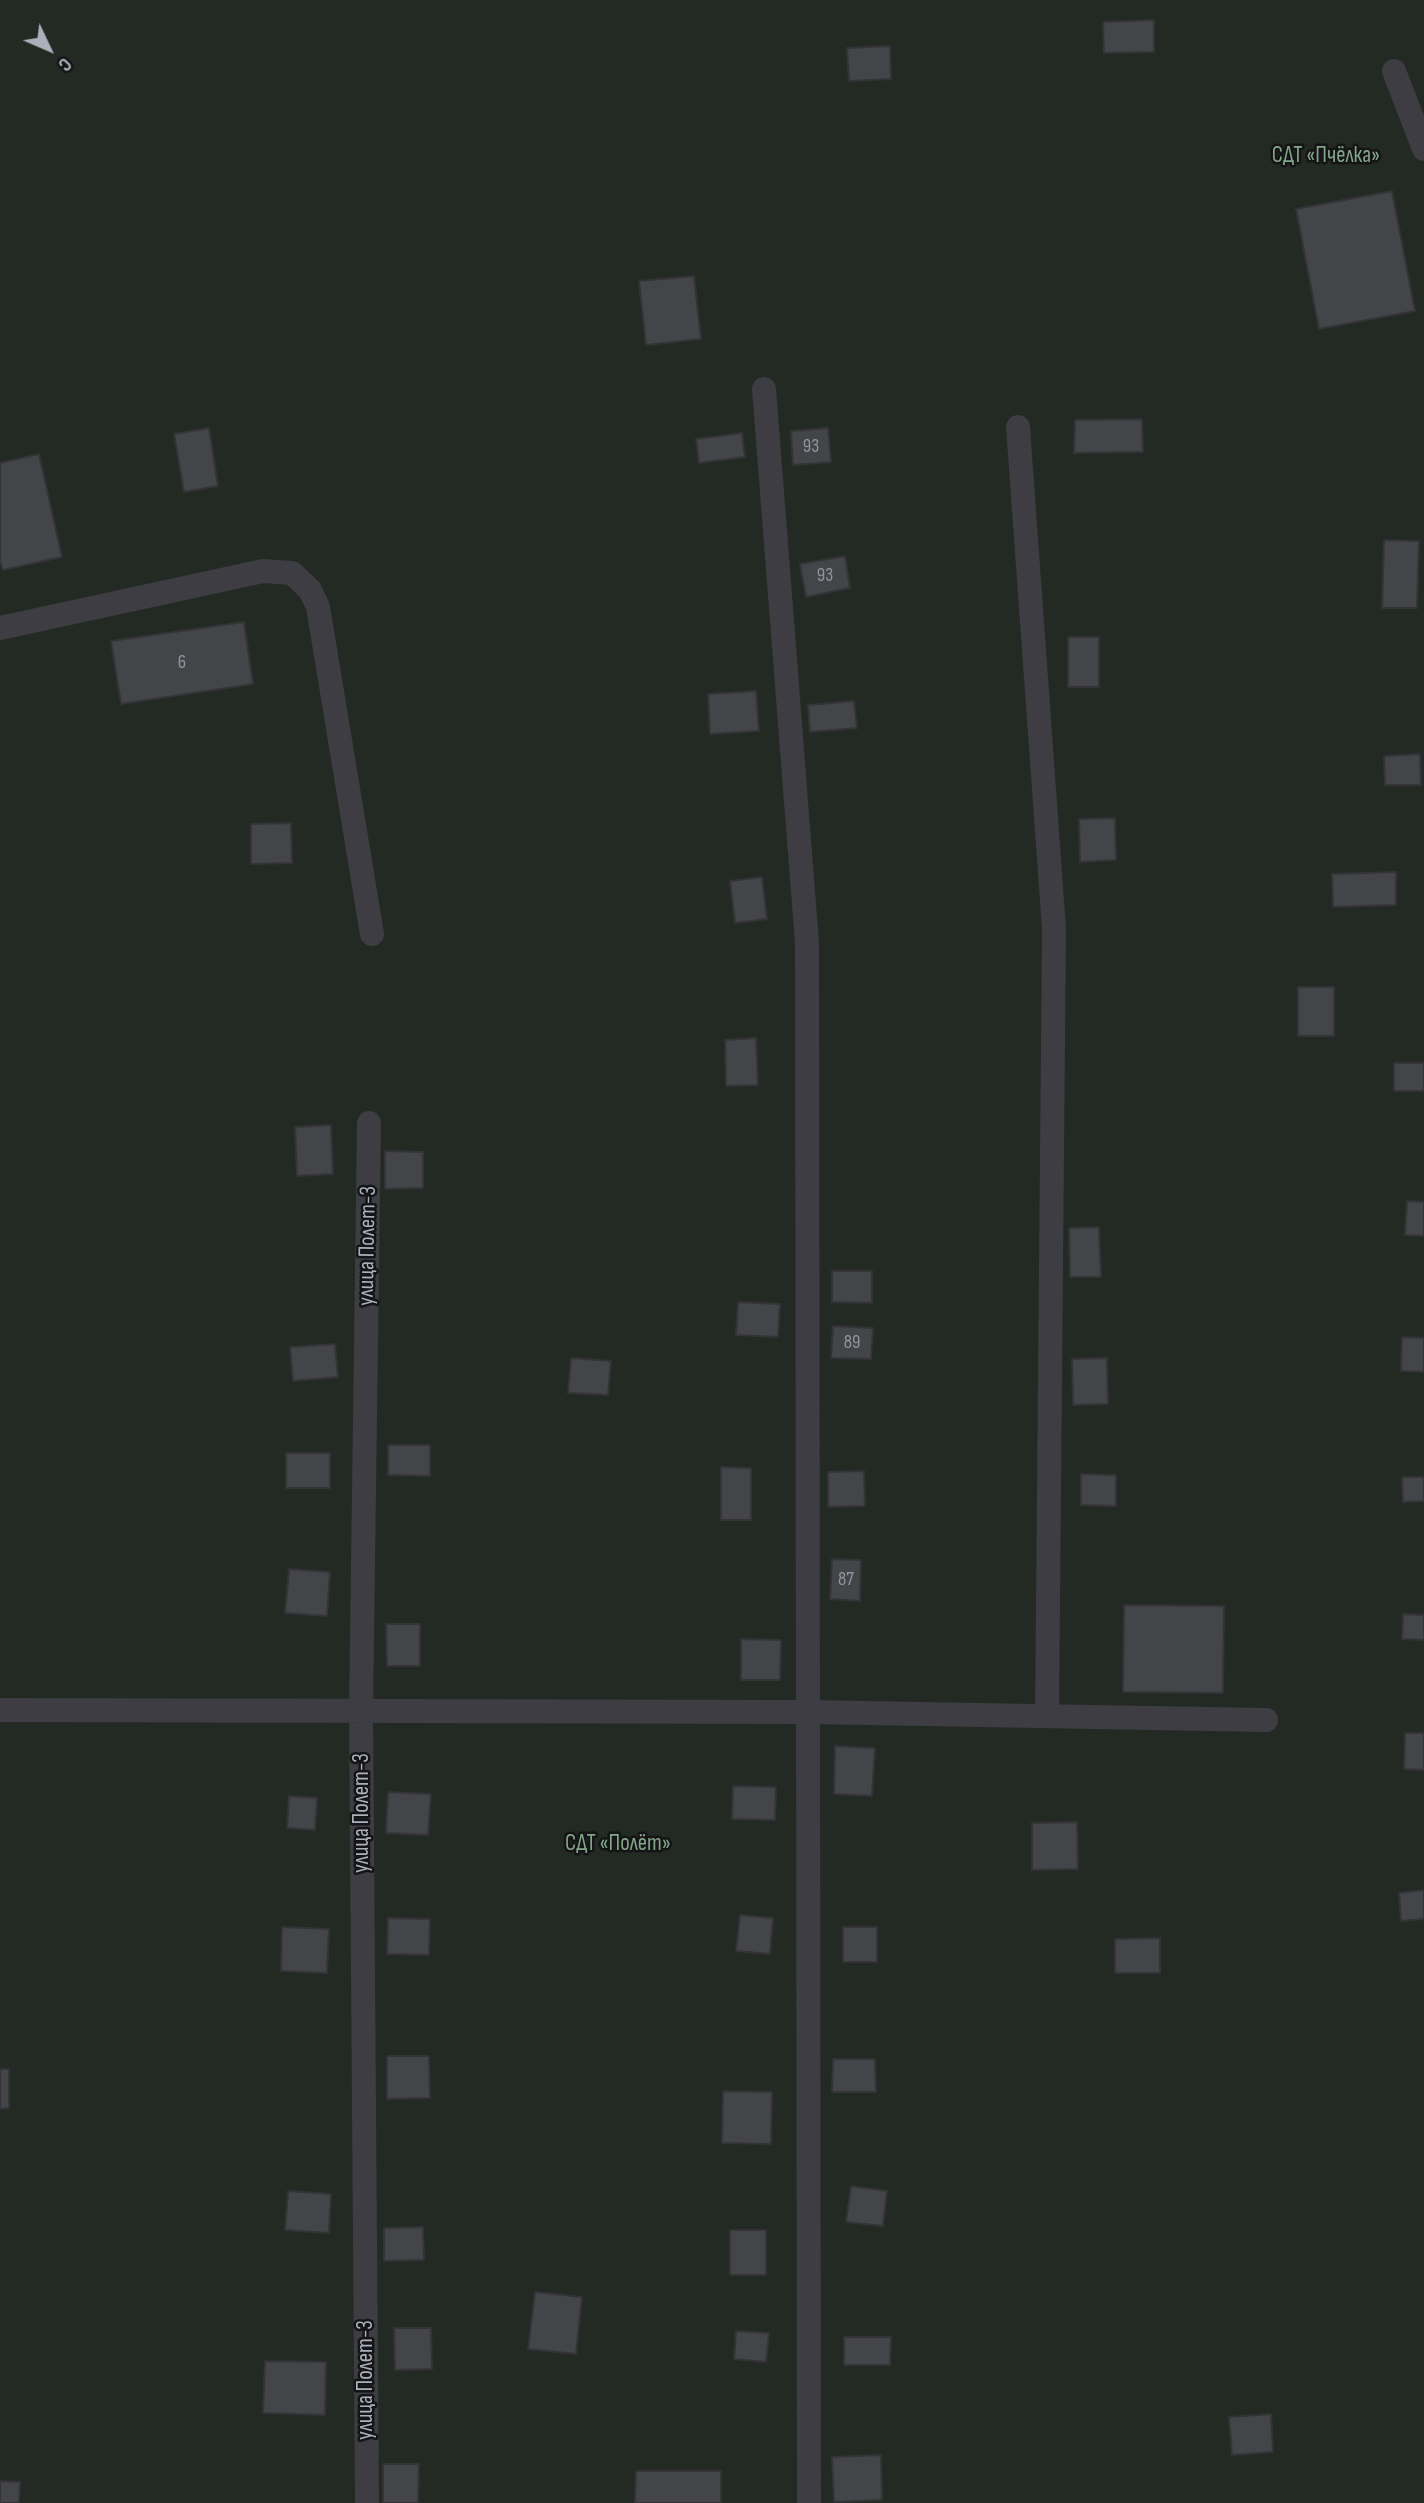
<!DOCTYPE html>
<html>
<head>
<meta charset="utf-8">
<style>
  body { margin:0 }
  #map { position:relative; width:1424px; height:2503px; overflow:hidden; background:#1a1a1c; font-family:"Sofia Sans Condensed",sans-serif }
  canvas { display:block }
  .north { position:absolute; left:14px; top:14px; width:70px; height:70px; -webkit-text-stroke:5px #151517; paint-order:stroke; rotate:134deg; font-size:19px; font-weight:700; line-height:28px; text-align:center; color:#acb0bb }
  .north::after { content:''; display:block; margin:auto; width:24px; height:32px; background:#acb0bb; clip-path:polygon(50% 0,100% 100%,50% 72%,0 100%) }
</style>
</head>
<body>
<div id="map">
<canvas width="1424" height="2503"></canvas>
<div class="north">С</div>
</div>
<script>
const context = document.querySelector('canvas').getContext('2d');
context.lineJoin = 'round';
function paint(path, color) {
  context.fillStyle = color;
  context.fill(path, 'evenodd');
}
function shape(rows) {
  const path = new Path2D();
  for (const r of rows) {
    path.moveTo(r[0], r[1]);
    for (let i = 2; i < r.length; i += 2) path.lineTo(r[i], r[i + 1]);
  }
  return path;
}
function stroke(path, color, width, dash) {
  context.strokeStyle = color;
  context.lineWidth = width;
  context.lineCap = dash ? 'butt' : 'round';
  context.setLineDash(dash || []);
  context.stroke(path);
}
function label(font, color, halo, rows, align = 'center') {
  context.font = font + ' "Sofia Sans Condensed",sans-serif';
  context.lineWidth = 5;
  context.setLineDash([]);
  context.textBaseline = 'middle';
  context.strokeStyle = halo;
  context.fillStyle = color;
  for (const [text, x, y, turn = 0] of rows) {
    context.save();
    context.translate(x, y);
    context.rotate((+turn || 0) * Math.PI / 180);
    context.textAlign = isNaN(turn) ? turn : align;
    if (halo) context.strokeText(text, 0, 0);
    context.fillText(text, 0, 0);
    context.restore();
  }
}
paint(shape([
  [0,0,1424,0,1424,2503,0,2503]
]), '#222a23');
const building = shape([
  [1154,20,1154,52,1104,53,1103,22,1154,20],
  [890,46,891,79,849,81,847,48,890,46],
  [1392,191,1415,311,1319,329,1296,209,1392,191],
  [694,276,701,339,646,345,639,281,694,276],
  [1142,419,1143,452,1074,453,1075,420,1142,419],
  [209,428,218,486,184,492,174,434,209,428],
  [828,428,831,462,793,465,791,431,828,428],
  [742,433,745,457,699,463,696,439,742,433],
  [39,454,62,557,3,570,0,562,0,463,39,454],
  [1384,540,1419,541,1417,608,1382,608,1384,540],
  [845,556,850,588,806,597,800,564,845,556],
  [244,622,253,684,121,704,111,641,244,622],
  [1068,637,1099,637,1099,687,1068,687,1068,637],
  [756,691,759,731,710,734,708,694,756,691],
  [854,701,857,728,810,732,808,705,854,701],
  [1420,754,1421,785,1385,785,1384,756,1420,754],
  [1115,818,1116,860,1080,862,1079,819,1115,818],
  [291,823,292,863,251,864,251,824,291,823],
  [1396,872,1396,905,1333,907,1332,874,1396,872],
  [762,877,767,919,735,923,730,881,762,877],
  [1298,987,1334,987,1334,1036,1298,1036,1298,987],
  [756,1038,758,1085,726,1086,725,1040,756,1038],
  [1394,1063,1424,1063,1424,1091,1394,1091,1394,1063],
  [331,1125,333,1174,297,1176,295,1127,331,1125],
  [385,1151,423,1152,423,1188,385,1189,385,1151],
  [1407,1201,1424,1202,1424,1236,1405,1235,1407,1201],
  [1099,1227,1101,1277,1070,1277,1069,1228,1099,1227],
  [832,1271,872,1271,872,1303,832,1302,832,1271],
  [738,1302,780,1304,778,1337,736,1335,738,1302],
  [833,1326,873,1328,871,1359,831,1358,833,1326],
  [1402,1337,1424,1338,1424,1372,1401,1371,1402,1337],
  [335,1344,338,1377,293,1381,290,1347,335,1344],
  [571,1358,611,1361,608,1395,568,1393,571,1358],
  [1107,1358,1108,1404,1073,1405,1072,1359,1107,1358],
  [388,1445,430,1445,430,1476,388,1475,388,1445],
  [286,1453,330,1453,330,1488,286,1488,286,1453],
  [721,1467,751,1468,751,1520,721,1520,721,1467],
  [864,1471,865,1506,828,1507,828,1472,864,1471],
  [1081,1474,1116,1475,1116,1506,1081,1505,1081,1474],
  [1402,1477,1424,1477,1424,1501,1403,1502,1402,1477],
  [832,1559,861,1560,860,1601,830,1599,832,1559],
  [289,1569,330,1572,327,1616,285,1613,289,1569],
  [1124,1605,1224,1606,1223,1693,1123,1692,1124,1605],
  [1403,1614,1424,1615,1424,1640,1402,1639,1403,1614],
  [386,1624,420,1624,420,1666,387,1666,386,1624],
  [741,1639,781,1640,780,1680,741,1680,741,1639],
  [1405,1733,1424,1733,1424,1770,1404,1769,1405,1733],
  [835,1746,875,1748,872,1796,834,1794,835,1746],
  [733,1786,776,1787,775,1820,732,1819,733,1786],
  [388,1792,431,1794,428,1835,386,1833,388,1792],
  [289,1796,317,1798,315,1830,287,1828,289,1796],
  [1077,1822,1078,1869,1032,1870,1032,1823,1077,1822],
  [1424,1890,1424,1919,1401,1921,1399,1893,1424,1890],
  [740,1915,773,1918,770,1954,736,1951,740,1915],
  [388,1918,430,1919,429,1955,387,1954,388,1918],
  [282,1927,329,1929,327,1973,281,1971,282,1927],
  [843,1927,877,1927,877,1962,843,1962,843,1927],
  [1160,1938,1160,1973,1115,1973,1115,1939,1160,1938],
  [387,2056,429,2056,430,2098,387,2099,387,2056],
  [833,2059,875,2059,876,2092,832,2092,833,2059],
  [0,2069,9,2069,9,2108,0,2109,0,2069],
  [723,2091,772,2092,771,2144,722,2143,723,2091],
  [851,2186,887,2191,883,2226,846,2222,851,2186],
  [288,2191,331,2194,329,2233,285,2230,288,2191],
  [423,2227,424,2260,384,2261,384,2228,423,2227],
  [730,2230,766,2230,766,2275,730,2275,730,2230],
  [535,2292,582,2297,576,2354,528,2349,535,2292],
  [394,2328,431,2328,432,2369,395,2370,394,2328],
  [736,2331,769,2333,766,2362,734,2359,736,2331],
  [844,2337,891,2337,890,2365,844,2365,844,2337],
  [265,2361,326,2362,325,2415,263,2413,265,2361],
  [1271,2414,1273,2452,1232,2455,1229,2417,1271,2414],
  [881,2455,882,2500,834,2502,832,2457,881,2455],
  [383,2464,419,2464,418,2503,383,2503,383,2464],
  [636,2471,721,2471,721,2503,635,2503,636,2471],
  [0,2481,20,2482,19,2503,0,2503,0,2481]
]);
paint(building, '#444549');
stroke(building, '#343438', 2);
stroke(shape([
  [1394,71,1424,149],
  [764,389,807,943,809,2503],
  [1018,427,1054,929,1047,1716],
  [0,628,263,571,292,573,310,590,318,607,372,934],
  [0,1710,807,1712,1266,1720],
  [367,2503,361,1711,369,1123]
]), '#3d3d43', 24);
label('19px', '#92959e', null, [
  ["93",811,447],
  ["93",825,576],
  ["6",182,663],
  ["89",852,1343],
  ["87",846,1580]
]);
label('23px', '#84a688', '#151517', [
  ["СДТ «Пчёлка»",1326,156],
  ["СДТ «Полёт»",618,1844]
]);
label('23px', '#acb0bb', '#151517', [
  ["улица Полет-3",368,1246,-89],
  ["улица Полет-3",362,1813,-90],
  ["улица Полет-3",366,2380,-90]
]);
</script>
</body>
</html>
